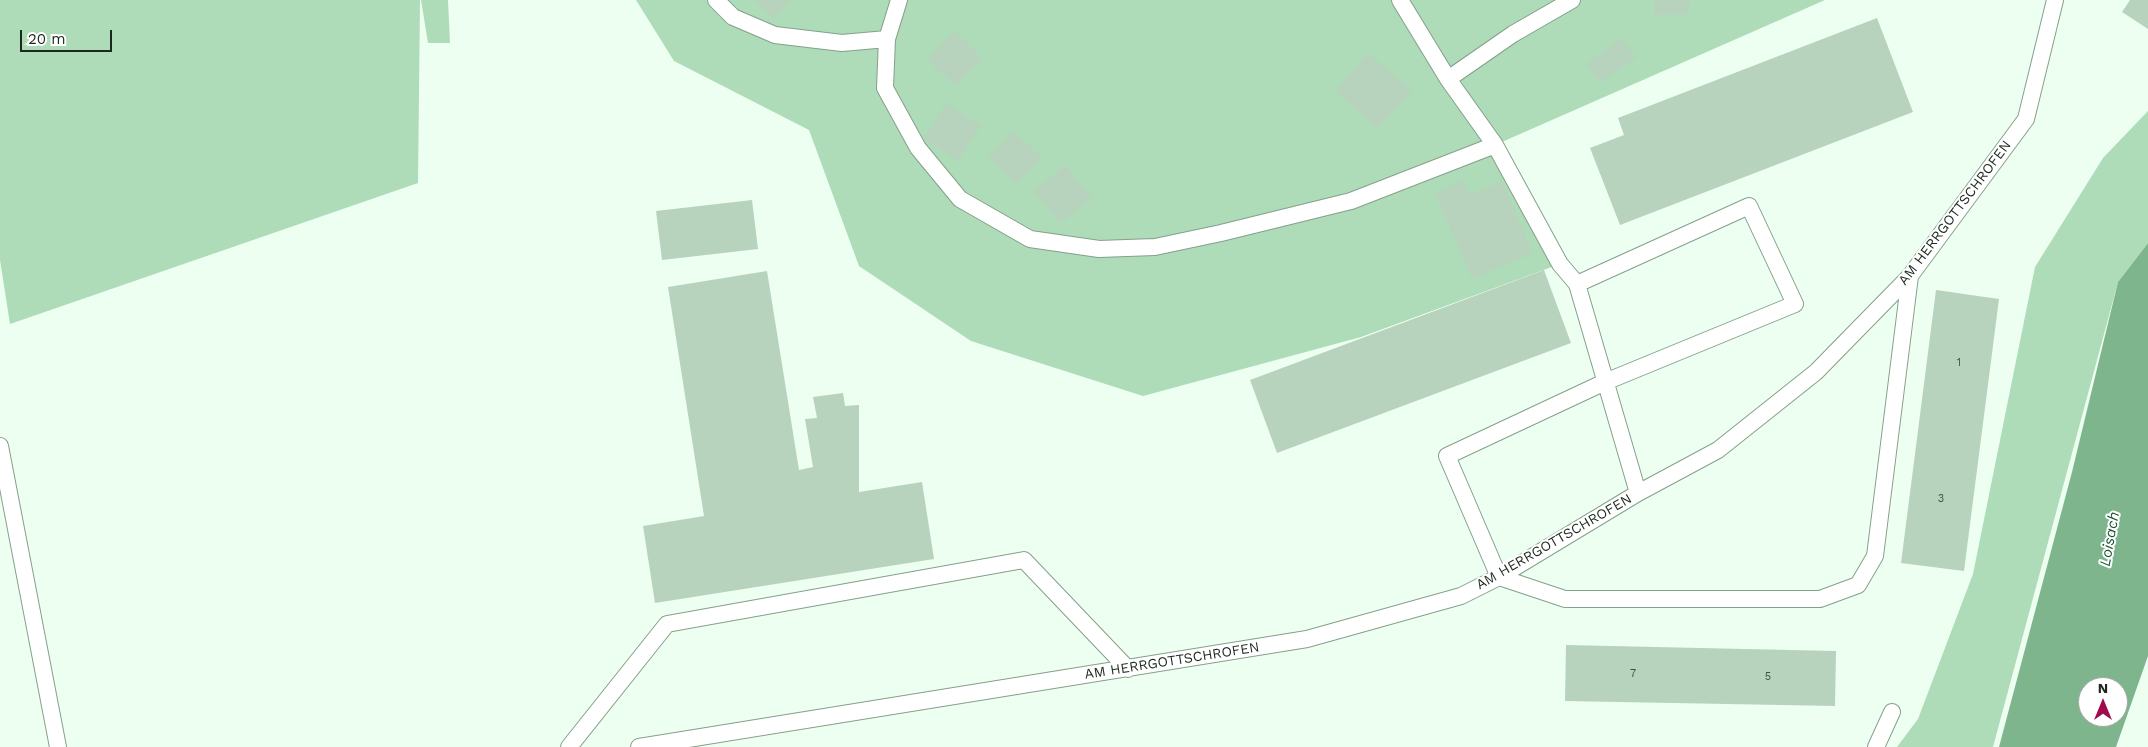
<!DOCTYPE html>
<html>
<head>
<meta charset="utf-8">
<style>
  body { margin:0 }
  #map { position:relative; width:2148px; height:747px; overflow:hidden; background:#edfff1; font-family:"Work Sans",sans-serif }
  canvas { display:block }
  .north { position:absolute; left:2078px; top:677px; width:50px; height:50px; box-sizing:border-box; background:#fff; border:1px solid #a4a9a5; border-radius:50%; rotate:0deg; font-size:14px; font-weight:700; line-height:20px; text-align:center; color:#1c271f }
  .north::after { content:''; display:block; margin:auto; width:18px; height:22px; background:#a00b50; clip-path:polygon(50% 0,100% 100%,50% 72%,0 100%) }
  .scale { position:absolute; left:20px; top:30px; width:92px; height:22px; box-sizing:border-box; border:2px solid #1c271f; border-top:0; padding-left:6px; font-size:15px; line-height:18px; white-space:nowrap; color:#1c271f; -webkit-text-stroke:4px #fff; paint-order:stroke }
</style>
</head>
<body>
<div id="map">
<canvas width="2148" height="747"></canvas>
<div class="north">N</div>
<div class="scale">20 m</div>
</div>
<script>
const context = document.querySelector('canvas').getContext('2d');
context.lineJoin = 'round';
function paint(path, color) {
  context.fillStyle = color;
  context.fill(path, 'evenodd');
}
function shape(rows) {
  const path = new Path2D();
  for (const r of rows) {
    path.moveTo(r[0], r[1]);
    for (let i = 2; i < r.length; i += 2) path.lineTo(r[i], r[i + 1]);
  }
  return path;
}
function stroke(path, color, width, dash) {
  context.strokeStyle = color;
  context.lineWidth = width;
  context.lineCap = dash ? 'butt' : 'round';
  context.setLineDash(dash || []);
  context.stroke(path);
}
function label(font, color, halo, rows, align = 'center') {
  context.font = font + ' "Work Sans",sans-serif';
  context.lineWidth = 4;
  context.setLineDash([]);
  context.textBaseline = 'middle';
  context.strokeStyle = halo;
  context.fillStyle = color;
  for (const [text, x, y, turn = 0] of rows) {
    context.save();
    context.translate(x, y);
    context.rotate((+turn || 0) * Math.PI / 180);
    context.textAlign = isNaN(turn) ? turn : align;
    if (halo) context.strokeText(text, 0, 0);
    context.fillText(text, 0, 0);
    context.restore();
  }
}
paint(shape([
  [0,0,420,0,418,183,10,324,0,260],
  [421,0,448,0,450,43,428,43],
  [636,0,1825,0,1495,145,1560,264,1361,337,1143,396,971,341,859,266,809,130,674,61],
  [2148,111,2148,243,2118,282,1993,747,1897,747,1918,719,1973,574,2035,267,2103,158]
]), '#aedbb8');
paint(shape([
  [2148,243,2148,656,2116,747,1999,747,2072,472,2118,282],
  [2088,687,2118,687,2118,717,2088,717]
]), '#7fb58d');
paint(shape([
  [755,0,792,0,773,18],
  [1654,0,1689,0,1689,14,1654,15],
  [2130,0,2148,0,2148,29,2122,12],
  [1877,18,1913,112,1620,225,1590,148,1624,135,1618,118],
  [954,31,982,58,956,86,927,59],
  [1621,38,1636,57,1600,83,1586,64],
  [1368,53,1412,90,1378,128,1335,91],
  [946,103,981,126,958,161,923,139],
  [1013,131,1042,158,1017,185,988,157],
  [1065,165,1092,198,1060,223,1034,191],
  [1464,180,1470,195,1502,181,1533,253,1472,279,1435,193],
  [752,200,758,249,662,260,656,211],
  [1544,270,1571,343,1277,453,1250,380],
  [767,271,799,470,813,467,805,419,817,418,813,397,843,393,845,406,859,405,859,492,922,482,934,559,655,603,643,526,704,516,668,287],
  [1936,290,1999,299,1964,571,1901,563],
  [1566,645,1836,651,1835,706,1565,701]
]), '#b7d3bd');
const service = shape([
  [716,0,733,17,775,35,842,43,887,39],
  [899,0,887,39,885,88,918,148,960,199,1030,239,1099,249,1155,247,1221,233,1351,201,1495,145],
  [1400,0,1448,79,1495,145,1560,264,1577,284,1638,493],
  [1448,79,1513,34,1572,0],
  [1577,284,1749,206,1795,304,1605,382,1447,456,1499,577,1565,599,1820,599,1858,585,1875,556,1910,276],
  [0,446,58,747],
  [569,747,667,624,1024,560,1128,669],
  [639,747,1307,639,1461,596,1499,577,1638,493,1718,450,1816,372,1910,276,2026,119,2055,0],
  [1876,747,1892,712]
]);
stroke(service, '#85a08b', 18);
stroke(service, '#fff', 16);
label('11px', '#435246', null, [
  ["1",1959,363],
  ["3",1941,499],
  ["7",1633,674],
  ["5",1768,677]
]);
label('14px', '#1c271f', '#fff', [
  ["AM HERRGOTTSCHROFEN",1955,213,-53],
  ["AM HERRGOTTSCHROFEN",1554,542,-30],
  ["AM HERRGOTTSCHROFEN",1172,661,-9]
]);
label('italic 15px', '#17532d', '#fff', [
  ["Loisach",2110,539,-80]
]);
</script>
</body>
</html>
